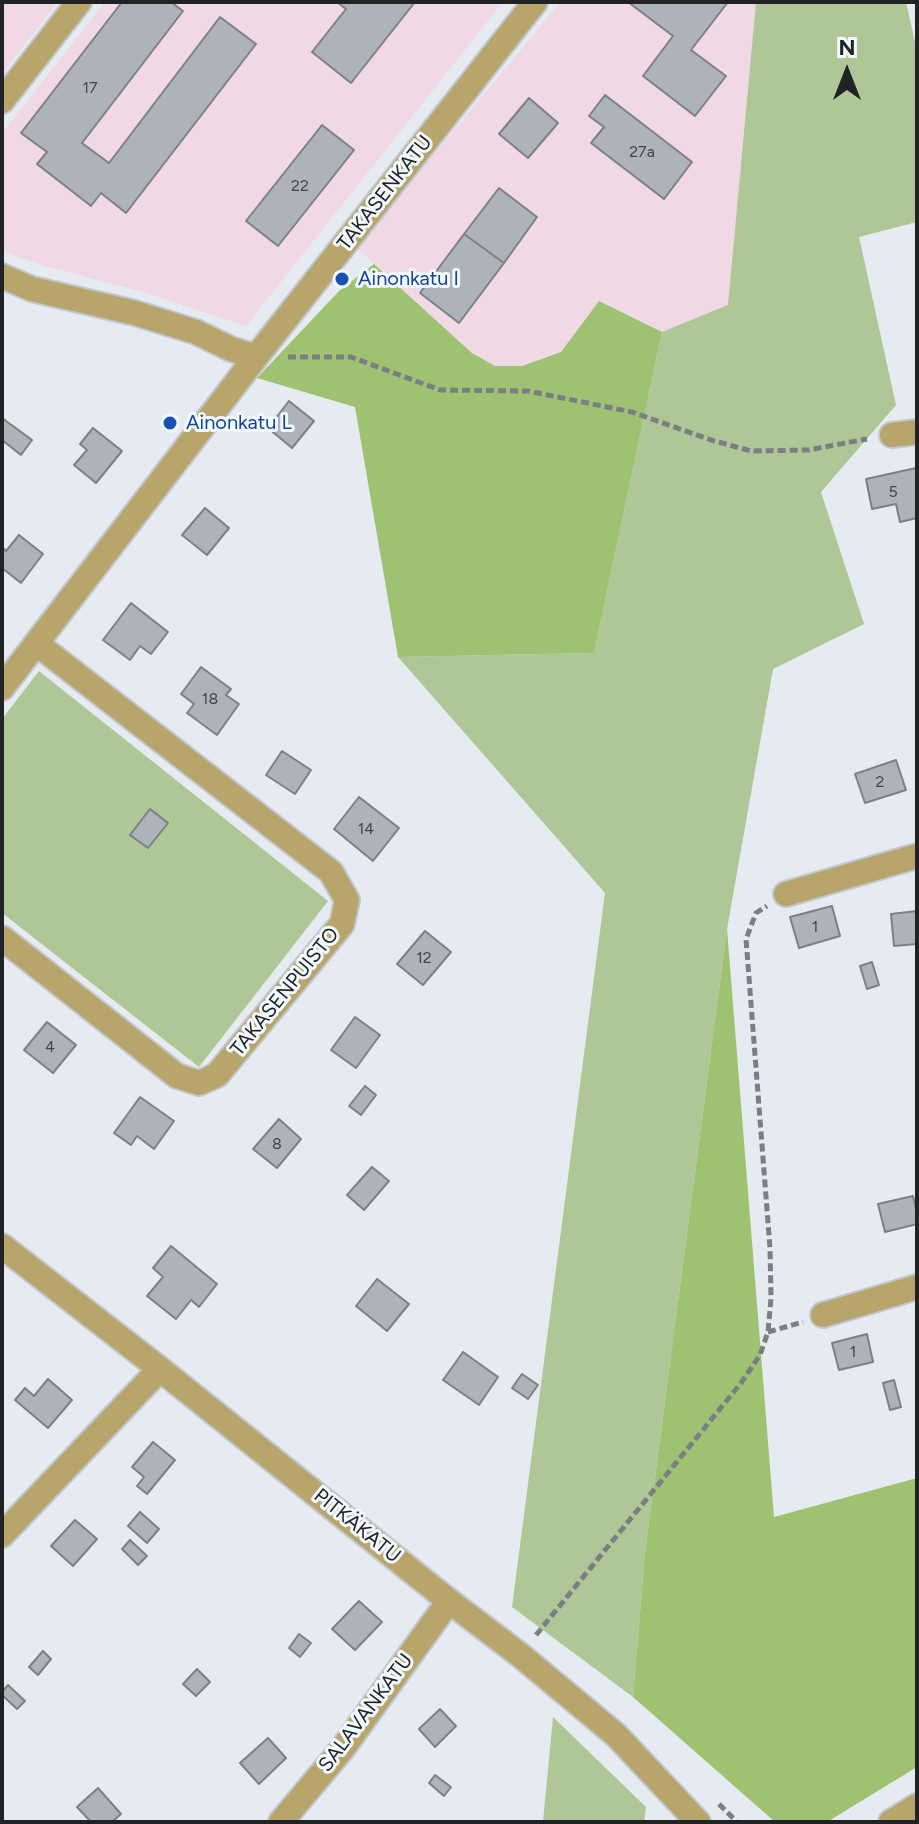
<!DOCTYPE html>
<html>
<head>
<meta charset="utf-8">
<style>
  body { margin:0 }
  #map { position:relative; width:919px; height:1824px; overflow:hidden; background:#e5ebf1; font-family:Figtree,sans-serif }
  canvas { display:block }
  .frame { position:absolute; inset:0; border:4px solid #202224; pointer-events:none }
  .north { position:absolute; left:807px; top:32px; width:80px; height:80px; -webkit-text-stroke:6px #f2f9fe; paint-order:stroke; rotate:0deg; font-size:22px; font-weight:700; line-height:32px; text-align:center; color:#202224 }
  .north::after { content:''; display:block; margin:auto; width:28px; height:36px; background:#202224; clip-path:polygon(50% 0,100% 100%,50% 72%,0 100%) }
</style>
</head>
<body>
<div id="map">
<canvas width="919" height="1824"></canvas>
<div class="frame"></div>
<div class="north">N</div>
</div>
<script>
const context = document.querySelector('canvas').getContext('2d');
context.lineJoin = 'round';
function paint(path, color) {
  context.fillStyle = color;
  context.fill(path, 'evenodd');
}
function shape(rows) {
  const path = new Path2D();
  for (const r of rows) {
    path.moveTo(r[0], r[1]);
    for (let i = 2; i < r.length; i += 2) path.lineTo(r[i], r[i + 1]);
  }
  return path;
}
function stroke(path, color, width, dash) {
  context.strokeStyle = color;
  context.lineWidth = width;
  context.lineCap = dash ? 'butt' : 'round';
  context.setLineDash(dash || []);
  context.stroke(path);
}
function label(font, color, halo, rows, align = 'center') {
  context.font = font + ' Figtree,sans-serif';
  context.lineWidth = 6;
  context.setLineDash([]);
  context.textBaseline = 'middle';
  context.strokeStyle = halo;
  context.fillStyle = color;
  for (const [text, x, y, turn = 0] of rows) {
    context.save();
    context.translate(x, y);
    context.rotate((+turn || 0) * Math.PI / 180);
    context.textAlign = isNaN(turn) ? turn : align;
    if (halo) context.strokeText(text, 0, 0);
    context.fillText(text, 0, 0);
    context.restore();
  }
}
paint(shape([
  [2,2,58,2,2,74],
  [105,2,503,2,246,326,143,292,48,267,2,252,2,133],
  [561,2,756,2,728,306,662,332,599,301,561,352,522,366,495,366,472,353,356,247]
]), '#f0d9e5');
paint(shape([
  [756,2,906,2,917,51,917,222,859,237,896,405,821,492,864,624,773,669,727,929,645,1553,633,1697,512,1607,605,893,398,657,594,653,662,332,728,305],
  [39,671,328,901,199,1067,2,913,2,719],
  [553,1717,646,1807,644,1822,543,1822]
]), '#afc696');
paint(shape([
  [374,264,472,353,495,366,522,366,561,352,599,301,662,332,594,653,398,657,355,407,257,378,339,291],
  [727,929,774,1517,917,1478,917,1767,827,1822,775,1822,633,1697,645,1553]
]), '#9ec272');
const building = shape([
  [122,2,171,2,183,11,82,143,109,163,220,17,256,44,126,213,101,193,91,206,37,164,47,152,21,133,122,2],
  [337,2,415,2,351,83,312,52,346,9,337,2],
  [628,2,728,2,691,50,726,76,695,116,643,76,673,36,628,2],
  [605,95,692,162,664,199,591,143,604,127,589,116,605,95],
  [529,98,558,123,528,158,499,134,529,98],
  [322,125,354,150,278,246,246,221,322,125],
  [499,188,537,217,504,263,464,234,499,188],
  [464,234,504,263,459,323,420,293,464,234],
  [289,401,314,421,292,448,268,428,289,401],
  [2,418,32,440,21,455,2,440,2,418],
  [93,428,122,451,96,483,74,465,87,450,80,444,93,428],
  [916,468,917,518,900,522,896,504,872,509,866,479,916,468],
  [205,508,229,528,207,555,182,535,205,508],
  [19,535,43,554,21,583,2,568,2,547,6,551,19,535],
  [131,603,168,632,151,654,140,646,130,660,103,640,131,603],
  [201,667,231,689,226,695,239,704,217,735,187,713,194,704,181,694,201,667],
  [282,751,311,770,295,794,266,775,282,751],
  [896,760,906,790,865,803,855,774,896,760],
  [359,797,399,828,373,861,334,829,359,797],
  [150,809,168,823,148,848,130,835,150,809],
  [832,906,840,936,799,948,790,917,832,906],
  [917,911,917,944,894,946,891,914,917,911],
  [425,931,451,952,423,985,397,964,425,931],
  [872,962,879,985,867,989,860,966,872,962],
  [355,1017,380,1035,356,1068,331,1050,355,1017],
  [47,1022,76,1045,53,1073,24,1050,47,1022],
  [365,1086,376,1095,361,1115,349,1106,365,1086],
  [140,1097,174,1121,154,1149,137,1136,131,1145,114,1133,140,1097],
  [279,1119,301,1139,277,1168,253,1149,279,1119],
  [372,1167,389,1181,364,1210,347,1195,372,1167],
  [913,1196,917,1213,917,1224,885,1232,878,1204,913,1196],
  [171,1246,217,1284,199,1307,191,1300,176,1319,147,1296,163,1277,153,1268,171,1246],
  [377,1279,409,1304,387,1331,356,1306,377,1279],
  [867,1334,873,1362,839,1370,832,1343,867,1334],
  [463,1352,498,1377,479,1405,443,1380,463,1352],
  [522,1374,538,1385,528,1399,512,1388,522,1374],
  [48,1379,72,1400,48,1428,15,1400,25,1388,34,1396,48,1379],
  [894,1380,901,1407,890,1410,883,1383,894,1380],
  [153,1442,175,1460,147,1494,137,1486,144,1477,132,1467,153,1442],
  [140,1512,159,1529,147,1543,128,1526,140,1512],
  [75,1520,97,1539,73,1566,51,1546,75,1520],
  [130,1540,147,1556,138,1565,122,1549,130,1540],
  [359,1601,382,1622,355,1650,332,1629,359,1601],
  [299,1634,311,1643,300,1657,289,1648,299,1634],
  [43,1651,51,1659,38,1675,29,1667,43,1651],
  [197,1669,210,1682,196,1696,183,1684,197,1669],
  [8,1685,25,1701,17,1709,2,1695,2,1692,8,1685],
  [440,1709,456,1726,435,1747,419,1729,440,1709],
  [268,1738,286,1758,259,1784,240,1763,268,1738],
  [435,1775,451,1787,444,1796,429,1783,435,1775],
  [98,1788,121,1814,112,1822,91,1822,77,1807,98,1788]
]);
paint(building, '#adb3b8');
stroke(building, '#7b8185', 2);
const minor = shape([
  [2,101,79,2],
  [2,276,32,289,135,313,196,332,231,349,256,357],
  [892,435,917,432],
  [2,688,256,357,535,2],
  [786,894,917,856],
  [2,938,177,1076,199,1083,217,1075,342,924,347,900,331,872,37,644],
  [2,1246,160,1369,449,1601,520,1655,616,1735,698,1822],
  [823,1315,917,1287],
  [2,1535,160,1369],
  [281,1822,343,1748,449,1601],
  [891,1822,917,1806]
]);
stroke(minor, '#c2c7cc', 28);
stroke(shape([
  [288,357,351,357,440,390,528,391,632,412,711,440,751,451,808,450,867,439],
  [768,1332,803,1322],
  [536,1635,741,1383,760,1355,768,1332,771,1298,770,1248,746,939,756,913,767,906],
  [719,1804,737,1822]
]), '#7b7f83', 5, [8, 4]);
stroke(minor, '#b7a56c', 24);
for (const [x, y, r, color] of [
  [342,279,8,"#1a4fb4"],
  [170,423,8,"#1a4fb4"]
]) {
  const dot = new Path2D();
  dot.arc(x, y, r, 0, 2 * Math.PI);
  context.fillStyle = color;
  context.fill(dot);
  stroke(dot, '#f2f9fe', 3);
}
label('16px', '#434649', null, [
  ["17",90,88],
  ["27a",642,152],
  ["22",300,186],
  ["5",893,492],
  ["18",210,699],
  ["2",880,782],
  ["14",366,829],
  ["1",815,927],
  ["12",424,958],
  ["4",50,1047],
  ["8",277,1144],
  ["1",853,1352]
]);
label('20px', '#202224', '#f2f9fe', [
  ["TAKASENKATU",385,193,-52],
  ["TAKASENPUISTO",285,992,-51],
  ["PITKÄKATU",357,1526,39],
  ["SALAVANKATU",366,1713,-53]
]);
label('20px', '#164399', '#f2f9fe', [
  ["Ainonkatu I",358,279],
  ["Ainonkatu L",186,423]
], 'left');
</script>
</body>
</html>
